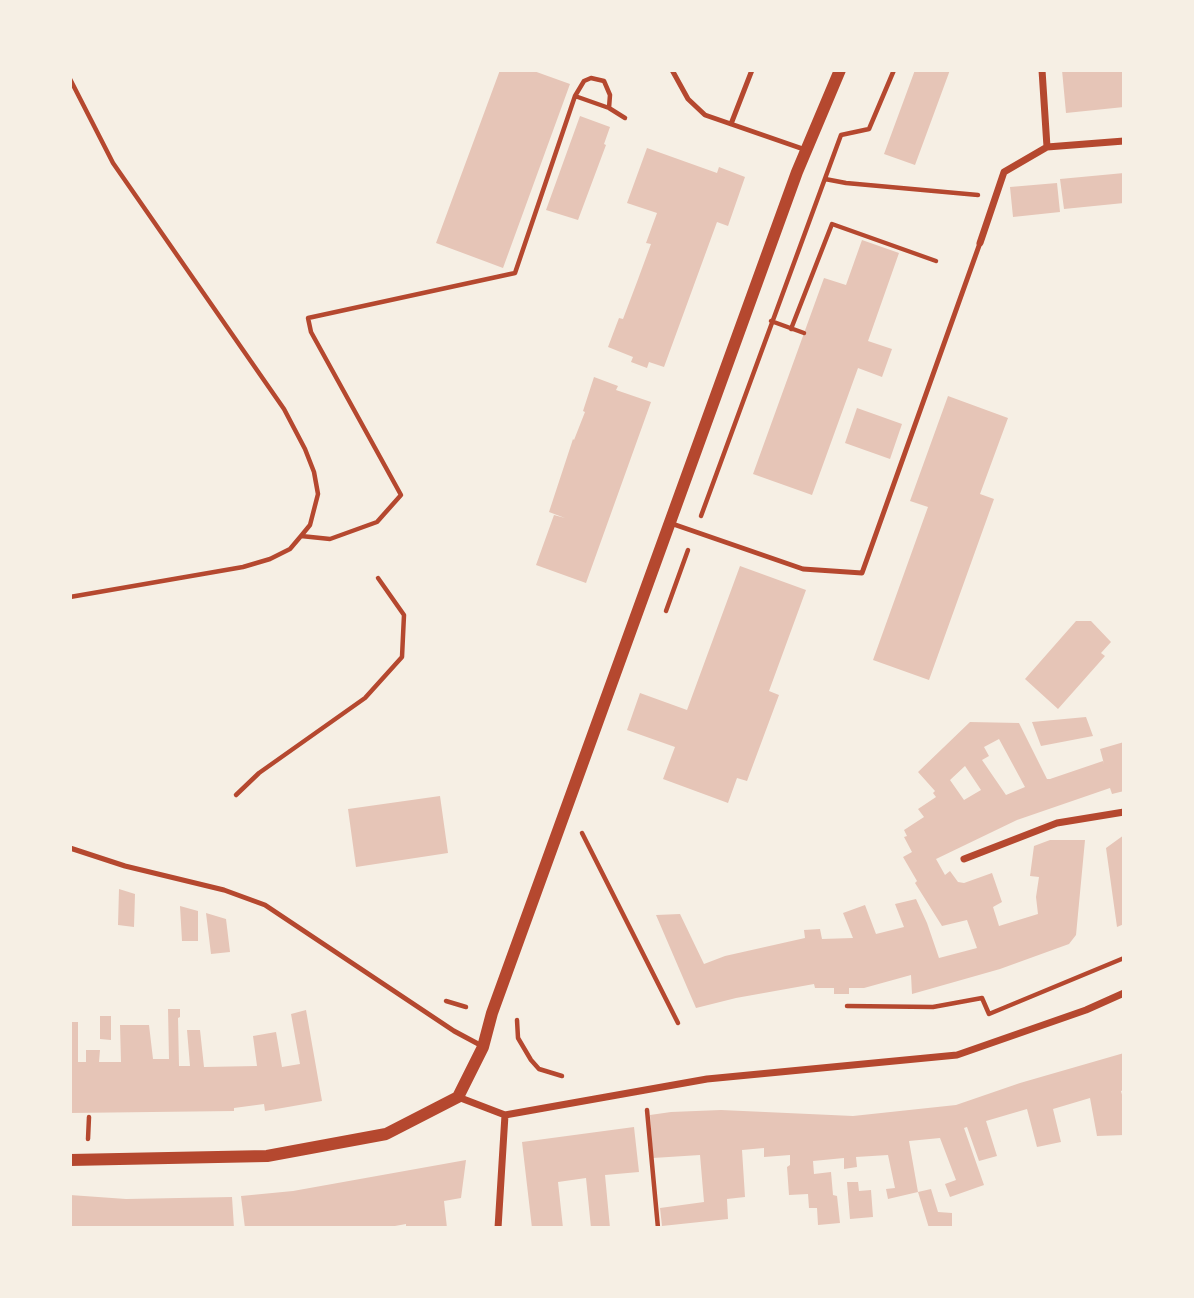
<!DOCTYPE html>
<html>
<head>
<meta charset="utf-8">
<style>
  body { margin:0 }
  #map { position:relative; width:1194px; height:1298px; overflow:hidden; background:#f6efe4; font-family:"Source Sans 3",sans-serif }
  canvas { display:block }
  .frame { position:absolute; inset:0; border:72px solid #f6efe4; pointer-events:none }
</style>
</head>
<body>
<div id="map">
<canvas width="1194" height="1298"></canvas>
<div class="frame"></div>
</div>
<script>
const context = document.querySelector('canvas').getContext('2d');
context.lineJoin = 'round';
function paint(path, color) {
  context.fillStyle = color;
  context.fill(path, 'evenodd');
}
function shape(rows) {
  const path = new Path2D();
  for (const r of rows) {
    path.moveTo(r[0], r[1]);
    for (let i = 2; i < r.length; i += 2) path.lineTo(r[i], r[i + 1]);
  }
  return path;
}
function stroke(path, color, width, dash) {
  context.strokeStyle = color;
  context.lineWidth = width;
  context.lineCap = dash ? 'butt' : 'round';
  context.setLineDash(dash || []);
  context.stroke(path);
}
paint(shape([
  [500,70,531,70,570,84,503,268,436,243],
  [915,70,950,70,915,165,884,154],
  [1062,70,1124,70,1124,107,1066,113],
  [580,116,610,127,604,144,606,145,578,220,546,210],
  [647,148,717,173,719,167,745,177,728,226,717,222,664,367,649,362,647,368,631,362,633,357,608,347,619,318,623,319,637,282,651,244,646,243,657,213,627,203],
  [1124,173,1124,203,1064,209,1060,179],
  [1057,183,1060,212,1013,217,1010,187],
  [862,240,899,253,868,341,892,349,882,377,858,368,812,495,753,474,824,278,846,285],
  [594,377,618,386,616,390,651,402,586,583,536,565,554,515,565,518,549,512,573,439,574,440,585,412,583,411],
  [948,396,1008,418,980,494,994,499,929,680,873,660,928,507,910,501],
  [857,408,902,424,890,459,845,443],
  [740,566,806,590,769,691,779,695,747,781,737,778,728,803,663,779,675,747,627,730,640,693,687,710],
  [1076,621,1091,621,1111,642,1101,653,1105,656,1058,709,1025,679],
  [1086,717,1093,736,1041,746,1032,722],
  [970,722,1019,723,1047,779,1050,779,1103,761,1104,764,1100,749,1124,742,1124,791,1112,794,1110,788,1017,820,936,859,945,875,950,871,958,882,964,883,992,873,1002,902,993,907,999,926,1038,914,1036,897,1039,877,1030,876,1034,846,1050,840,1085,840,1076,935,1069,944,1000,969,912,994,911,975,864,988,849,988,849,994,834,994,834,988,815,988,814,984,736,998,696,1008,656,915,680,914,704,964,725,956,805,938,804,930,820,929,822,939,853,938,843,913,865,905,876,934,904,927,895,904,916,899,927,923,939,958,977,948,967,920,942,926,915,883,917,881,903,857,912,852,904,837,907,836,904,830,924,817,918,809,936,797,933,793,935,791,918,772],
  [999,739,1025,787,1006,795,982,760,989,756,984,747],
  [965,766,981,790,964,800,950,780],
  [440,796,448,853,356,867,348,809],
  [1124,835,1124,924,1117,927,1106,848],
  [119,889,135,894,134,927,118,925],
  [180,906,198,911,198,941,182,941],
  [206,913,226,919,230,952,211,954],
  [168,1009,180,1009,180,1017,178,1018,179,1066,190,1066,187,1030,200,1030,204,1067,257,1066,253,1036,276,1032,282,1067,300,1064,291,1014,306,1010,322,1101,265,1111,264,1104,234,1108,234,1111,70,1113,70,1022,78,1022,78,1062,86,1062,86,1050,100,1050,99,1062,121,1062,120,1025,149,1025,153,1059,169,1059],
  [100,1016,111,1016,111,1040,100,1039],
  [1124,1053,1124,1090,1121,1091,1124,1102,1124,1135,1097,1136,1090,1098,1053,1109,1061,1142,1037,1147,1027,1109,986,1121,997,1156,979,1161,967,1127,964,1128,984,1185,950,1197,945,1184,956,1180,940,1138,909,1141,918,1192,931,1189,938,1212,952,1213,952,1228,929,1228,918,1192,888,1199,886,1189,895,1188,888,1155,856,1157,857,1167,844,1169,844,1158,813,1161,814,1174,831,1172,833,1195,837,1196,840,1223,818,1225,817,1208,809,1208,808,1194,789,1195,787,1167,790,1165,790,1155,764,1157,764,1148,742,1150,745,1197,727,1199,728,1219,662,1226,660,1208,704,1202,700,1155,653,1158,650,1115,671,1112,721,1110,853,1116,956,1105,1020,1083],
  [634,1127,639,1172,605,1175,610,1228,591,1228,586,1178,558,1182,563,1228,532,1228,522,1142],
  [466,1160,461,1198,444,1201,447,1228,406,1228,406,1224,384,1228,245,1228,241,1196,293,1191],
  [847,1182,858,1182,859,1191,871,1190,873,1217,850,1219],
  [70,1195,126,1199,232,1197,234,1228,70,1228]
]), '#e6c5b7');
stroke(shape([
  [70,79,113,163,284,409,305,449,314,472,318,494,310,525,301,536,290,549,270,559,243,567,70,597],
  [575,96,609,108,625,118],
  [825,179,846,183,978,195],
  [771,321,804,333],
  [791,329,832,224,936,261],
  [701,516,841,135,869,129,894,70],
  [301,536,330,539,377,522,401,495,311,332,308,318,515,273,575,96,584,81,591,78,604,81,610,95,609,108],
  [666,611,688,550],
  [236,795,259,773,365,698,402,657,404,615,378,578],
  [582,833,678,1023],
  [446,1001,466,1007],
  [847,1006,933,1007,982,998,989,1014,1124,958],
  [517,1020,518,1038,531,1060,539,1069,562,1076],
  [647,1110,658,1228],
  [88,1139,89,1117]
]), '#b5482f', 4.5);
stroke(shape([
  [672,70,688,99,705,115,806,150],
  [731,124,752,70],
  [670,523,803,569,862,573,980,243],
  [70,848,125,866,224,890,265,905,454,1031,482,1046]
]), '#b5482f', 5);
stroke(shape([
  [1047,147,1124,141],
  [980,243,1004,172,1047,147,1042,70],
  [964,859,1057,823,1124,812],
  [458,1097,505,1115,707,1079,957,1055,1086,1010,1124,993],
  [498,1228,505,1115]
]), '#b5482f', 7);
stroke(shape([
  [70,1160,267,1156,386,1134,458,1097,483,1047,492,1013,797,172,840,70]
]), '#b5482f', 12);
</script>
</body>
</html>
